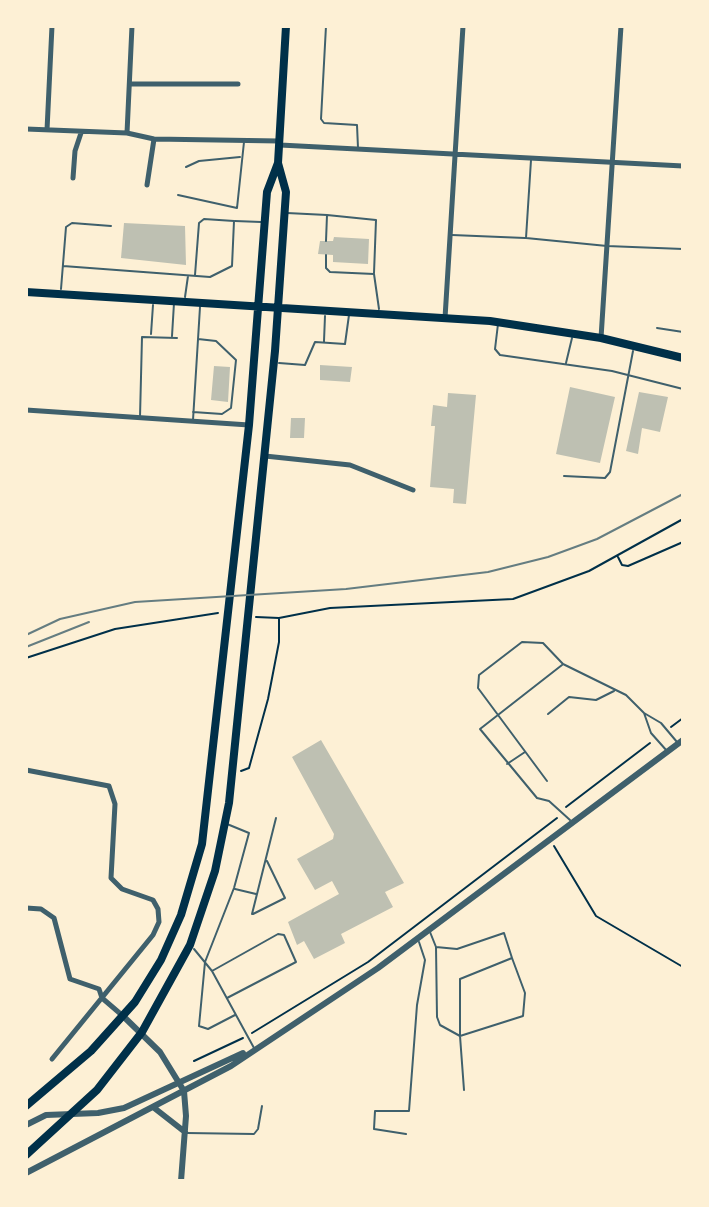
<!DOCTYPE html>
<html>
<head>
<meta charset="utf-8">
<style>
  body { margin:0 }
  #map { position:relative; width:709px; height:1207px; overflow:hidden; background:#fdf0d5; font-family:Manrope,sans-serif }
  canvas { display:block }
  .frame { position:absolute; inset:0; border:28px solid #fdf0d5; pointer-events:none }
</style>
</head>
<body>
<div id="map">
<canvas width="709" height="1207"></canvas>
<div class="frame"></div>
</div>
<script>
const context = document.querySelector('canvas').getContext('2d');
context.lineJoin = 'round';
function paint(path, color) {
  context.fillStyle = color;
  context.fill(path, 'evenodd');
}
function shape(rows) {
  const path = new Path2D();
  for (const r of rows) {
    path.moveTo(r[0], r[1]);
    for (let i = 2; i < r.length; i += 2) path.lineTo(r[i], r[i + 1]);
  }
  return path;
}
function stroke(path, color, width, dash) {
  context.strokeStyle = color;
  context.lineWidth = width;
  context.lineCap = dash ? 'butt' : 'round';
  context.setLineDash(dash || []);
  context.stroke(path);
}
paint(shape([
  [124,223,185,226,186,265,121,258],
  [334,237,369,239,368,264,333,262,333,255,318,254,320,241,333,241],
  [320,365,352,367,350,382,320,380],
  [214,366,230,367,228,402,211,400],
  [570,387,615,397,600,463,556,454],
  [639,392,668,397,660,432,642,428,638,454,626,451],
  [448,393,476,395,466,504,453,503,454,489,430,487,435,426,431,426,433,405,447,407],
  [291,418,305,418,304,438,290,438],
  [321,740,404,883,385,892,393,907,341,934,345,943,314,959,304,941,297,945,288,922,339,894,332,881,315,890,297,859,333,839,334,834,292,757]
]), '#bec0b2');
stroke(shape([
  [618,557,622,565,628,566,683,542],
  [256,617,279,618,330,608,513,599,589,571,683,519],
  [26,658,115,629,218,613],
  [671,727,683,718],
  [241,771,249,768,268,699,279,642,279,619],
  [566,807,650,743],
  [554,846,596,916,683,967],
  [252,1033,368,962,557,818],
  [194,1061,243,1038]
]), '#003049', 2);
stroke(shape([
  [326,26,321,119,324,123,357,125,358,148],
  [531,160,526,238,607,246,683,249],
  [186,167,199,161,240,157],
  [178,195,237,208,244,142],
  [287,213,327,215,326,241],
  [327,215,376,220,374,273],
  [235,221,261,222],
  [452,235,525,238],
  [326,255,326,268,330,272,374,274,379,309],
  [63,266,210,277,232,266,234,221,204,219,199,223,195,275],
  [61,289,66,227,72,223,111,226],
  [185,297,188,276],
  [498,324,495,349,500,355,612,371,683,389],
  [657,328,683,332],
  [151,334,153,305],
  [172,336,174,303],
  [324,341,325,316],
  [279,363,305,365,315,342,345,344,349,315],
  [566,363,572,338],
  [193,412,222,414,231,408,236,360,216,341,198,339],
  [140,417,142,337,177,338],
  [193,420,200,307],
  [564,476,605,478,610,472,633,351],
  [562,665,480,729,537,798,549,801,570,820],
  [548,714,569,697,596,700,614,691],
  [667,751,651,733,644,713,661,723,677,742],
  [507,764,525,752],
  [547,781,478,688,479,675,522,642,543,643,563,664,626,695,644,713],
  [227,824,249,833,234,888,205,962,199,1026,208,1029,235,1015],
  [235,889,256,894],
  [252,914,276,818],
  [253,914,285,898,267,861],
  [430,932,436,947,437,1017,440,1025,460,1036,464,1090],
  [436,947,457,949,504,933,512,958,460,979,460,1036,523,1016,525,993,512,958],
  [194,949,212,971,254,1048],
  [212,971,278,934,284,935,296,962,227,998],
  [187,1133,254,1134,258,1129,262,1106],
  [406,1134,374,1129,375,1111,409,1111,417,1005,425,960,419,942]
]), '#3f606c', 2);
stroke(shape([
  [131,84,238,84],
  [26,129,127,133,154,139,279,141],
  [47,130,52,26],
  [127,133,132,26],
  [280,145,683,166],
  [73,178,75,151,81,133],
  [147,185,154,139],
  [445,318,463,26],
  [601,338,621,26],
  [26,410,249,425],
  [265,456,350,465,413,490],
  [26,770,109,786,115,804,111,878,122,889,153,900,158,909,159,922,153,935,52,1059],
  [26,908,41,909,54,918,70,979,99,989,102,998,123,1016]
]), '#3f606c', 5);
stroke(shape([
  [123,1016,160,1052,184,1091,186,1116,181,1181],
  [153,1107,185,1132],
  [26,1125,46,1115,98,1113,124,1108,243,1053],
  [26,1173,231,1066,378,968,683,740]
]), '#3f606c', 6);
stroke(shape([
  [26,292,490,321,601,338,683,358],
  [26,1106,91,1051,135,1002,161,960,181,915,202,844,249,425,267,192,278,163,286,26],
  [26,1155,97,1090,142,1032,190,945,215,871,229,803,275,351,286,192,278,163]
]), '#003049', 8);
stroke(shape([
  [26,635,60,619,135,602,346,589,488,572,548,557,597,539,683,494],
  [26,647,89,622]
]), '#657d81', 2);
</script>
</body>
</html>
